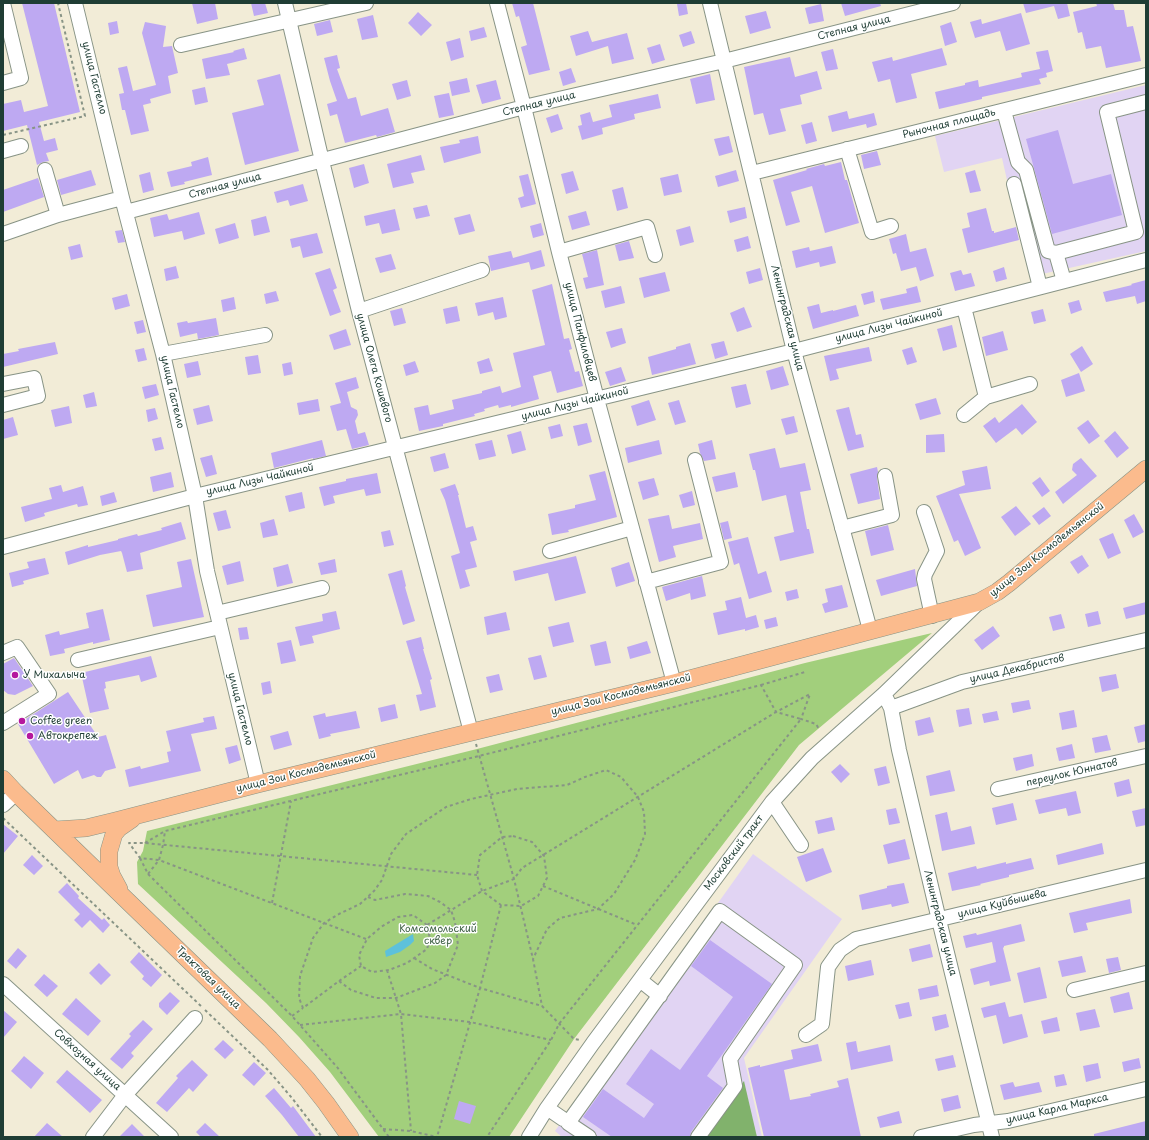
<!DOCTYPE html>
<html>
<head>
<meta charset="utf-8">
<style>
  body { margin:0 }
  #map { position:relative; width:1149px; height:1140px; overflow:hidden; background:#f2ecd7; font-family:"Playpen Sans",sans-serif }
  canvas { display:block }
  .frame { position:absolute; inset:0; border:4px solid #1f3d34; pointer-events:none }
</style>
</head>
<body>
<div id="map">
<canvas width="1149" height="1140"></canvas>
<div class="frame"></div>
</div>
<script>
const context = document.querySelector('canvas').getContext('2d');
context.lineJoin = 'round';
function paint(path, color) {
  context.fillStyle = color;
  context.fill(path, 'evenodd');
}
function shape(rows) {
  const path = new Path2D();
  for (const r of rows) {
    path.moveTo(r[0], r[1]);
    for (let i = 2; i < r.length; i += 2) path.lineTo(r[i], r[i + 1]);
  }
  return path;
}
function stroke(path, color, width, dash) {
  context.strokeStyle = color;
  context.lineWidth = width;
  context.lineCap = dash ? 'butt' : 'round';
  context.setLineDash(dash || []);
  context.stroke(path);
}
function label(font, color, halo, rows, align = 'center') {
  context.font = font + ' "Playpen Sans",sans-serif';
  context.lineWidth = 3;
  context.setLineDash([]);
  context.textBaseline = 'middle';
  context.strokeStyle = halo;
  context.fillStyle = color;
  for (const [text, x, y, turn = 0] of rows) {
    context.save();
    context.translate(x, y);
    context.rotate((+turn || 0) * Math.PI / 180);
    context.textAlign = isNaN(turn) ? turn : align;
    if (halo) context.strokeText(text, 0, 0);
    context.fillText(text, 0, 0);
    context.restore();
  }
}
paint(shape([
  [1146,85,1146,251,1042,274,1017,178,1007,180,1002,158,944,172,935,136],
  [753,854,842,919,744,1058,762,1137,562,1137,555,1131]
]), '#e1d4f3');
paint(shape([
  [932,633,799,745,574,1039,509,1137,379,1137,330,1072,299,1037,266,1003,138,884,137,862,143,851,147,831,477,749,805,663]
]), '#a2cf7c');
paint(shape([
  [744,1081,757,1137,703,1137]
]), '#81b26c');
paint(shape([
  [413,934,414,941,410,945,400,952,386,957,385,951]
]), '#5dc1db');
paint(shape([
  [22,3,54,3,80,112,39,122,44,141,55,138,58,150,46,153,49,161,43,162,37,165,27,125,3,131,3,104,21,100,24,112,48,106],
  [192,3,215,3,218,19,197,24],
  [251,3,265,3,268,13,254,16],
  [512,3,533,3,550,70,529,75,521,47,527,45,519,16,516,17],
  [686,3,688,14,679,16,677,4],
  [841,3,880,3,881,6,845,16],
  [1023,3,1067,3,1070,16,1058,19,1054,6,1026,13],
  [1096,3,1113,3,1115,10,1124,10,1127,27,1133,26,1141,61,1106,68,1101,46,1086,49,1082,32,1078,33,1073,12,1097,6],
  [821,4,824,21,809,24,805,8],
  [766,11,771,28,750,34,745,16],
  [418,12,432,25,421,36,408,23],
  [1021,13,1030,44,1006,51,1000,31,975,38,970,22,981,19,982,24],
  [373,15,378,37,362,40,357,19],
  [330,20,333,32,317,36,314,24],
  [117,21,119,33,110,35,108,23],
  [145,22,166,26,163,47,172,46,178,73,168,76,171,93,150,99,151,103,143,105,149,131,131,135,125,110,122,110,119,94,124,93,118,68,127,66,133,91,156,85,142,33],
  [951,22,957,42,945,46,940,26],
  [484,27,487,37,471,41,469,31],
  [588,31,592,42,627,33,634,59,612,64,608,46,576,56,570,36],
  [691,31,695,43,683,47,679,35],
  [460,38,464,57,451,61,446,42],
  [660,44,665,60,652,64,647,48],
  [244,48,247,59,227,64,230,75,206,79,202,59,234,52,233,51],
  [942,48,947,65,911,74,917,98,896,103,890,79,878,82,872,62,892,57,893,61],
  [833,49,838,69,826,71,821,52],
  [1048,50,1053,71,1046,73,1047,77,1039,79,1041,84,982,97,982,99,939,109,935,92,965,85,965,83,978,80,979,87,1022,77,1021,73,1040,69,1036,52],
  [337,55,340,68,337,69,348,99,356,97,361,116,388,108,395,132,377,137,376,135,345,143,337,114,330,116,327,104,337,101,330,81,324,58],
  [790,57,795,77,817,71,822,89,800,95,802,104,780,109,786,131,769,135,763,113,754,115,744,67],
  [571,68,576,82,563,86,559,72],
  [280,74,299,151,245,165,232,113,264,105,257,80],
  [710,74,715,100,696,104,690,79],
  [467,78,470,92,452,96,449,82],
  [407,80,411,96,397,100,392,84],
  [496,80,501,99,482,104,476,85],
  [205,87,208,102,195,105,192,90],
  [449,93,454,115,439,118,434,96],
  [658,94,661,108,634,114,635,119,602,128,603,134,582,140,578,126,582,125,580,115,590,112,593,122,612,117,609,105],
  [847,111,849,119,874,113,877,125,867,128,866,124,832,132,828,116],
  [558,114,563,129,551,133,546,118],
  [812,122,817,141,806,144,801,125],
  [1058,130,1073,184,1111,174,1122,215,1052,234,1026,139],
  [478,136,481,153,444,163,440,147,460,143,459,140],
  [729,136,733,152,719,156,714,139],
  [877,151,881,165,864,169,861,155],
  [421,155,425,170,411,173,414,183,393,188,387,164],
  [208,157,212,175,184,182,185,184,171,187,167,172,192,166,191,162],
  [841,162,845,180,847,180,859,223,825,233,812,186,791,192,800,222,786,226,773,180,807,170,806,169,824,164,825,166],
  [364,164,369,183,354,188,349,168],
  [91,170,96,185,61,195,57,180],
  [736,170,739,181,718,187,715,176],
  [975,170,981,191,970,193,965,173],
  [573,171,579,190,566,194,561,174],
  [150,172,154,190,143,193,139,175],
  [528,174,536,204,521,208,518,198,524,196,519,176],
  [678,174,682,192,664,196,660,178],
  [38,178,44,197,3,212,3,190],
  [303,184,308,201,290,206,288,200,277,203,274,192],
  [623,187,628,208,617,211,612,190],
  [427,205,430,216,416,219,413,208],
  [745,207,747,218,730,223,727,211],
  [986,208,992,231,994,231,994,233,1016,227,1019,240,968,253,962,229,970,227,967,213],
  [395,209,400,230,382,234,379,223,366,226,364,216],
  [586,211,590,225,572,230,568,216],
  [199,212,205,234,184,240,182,231,154,237,150,218,167,214,169,220],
  [470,214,475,231,459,235,454,218],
  [266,216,270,232,254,236,251,220],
  [235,223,239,238,219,244,215,229],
  [541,223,544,235,533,238,530,226],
  [690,226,694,242,680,246,676,230],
  [122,230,125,242,118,243,115,231],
  [317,233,323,253,303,258,300,246,292,248,290,239],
  [906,234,910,252,926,248,934,276,920,281,916,267,901,271,896,253,893,254,889,239],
  [748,236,751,248,737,252,734,240],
  [629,241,634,258,619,261,615,245],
  [80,244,83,257,71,260,68,247],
  [832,246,836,263,820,267,819,262,796,268,792,251,809,247,810,251],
  [541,250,545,266,531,270,529,262,491,271,488,256,511,251,513,258],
  [597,250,604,285,586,289,583,278,588,277,582,254],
  [391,254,396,269,380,273,375,258],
  [176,266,179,278,166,281,164,269],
  [1004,267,1007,279,996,282,993,271],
  [330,268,337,288,333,290,341,312,330,316,315,273],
  [760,268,763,280,749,284,746,272],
  [961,270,963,275,971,273,975,286,955,291,950,273],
  [665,272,670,291,644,298,639,278],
  [1146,280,1146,301,1137,304,1135,296,1106,302,1103,292,1132,285,1131,284],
  [552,284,564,339,569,338,572,349,569,350,575,372,579,371,583,386,557,393,551,371,533,376,539,399,511,407,511,405,499,408,498,405,484,409,485,411,474,414,475,416,443,424,443,426,419,431,414,408,428,405,430,415,454,409,452,400,482,393,482,391,500,386,502,393,521,387,513,353,545,345,532,290],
  [621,286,625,303,605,308,601,291],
  [917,286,921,302,883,310,880,299,907,293,906,289],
  [276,291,279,301,266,304,264,294],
  [873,291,875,302,864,305,861,294],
  [127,294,130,306,115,310,112,298],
  [234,297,236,309,223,312,221,300],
  [503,297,507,317,495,320,493,312,478,316,475,303],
  [1079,300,1082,310,1071,314,1068,303],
  [819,304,821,313,833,310,833,311,856,305,859,316,813,329,807,307],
  [457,306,460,321,446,324,443,309],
  [744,307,752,327,737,332,730,313],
  [402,308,406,323,394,326,390,311],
  [1043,309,1046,321,1034,324,1031,312],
  [216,318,219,335,198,339,197,333,180,337,177,323,187,321,188,323],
  [143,320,146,332,137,334,134,322],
  [952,325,957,347,943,351,937,329],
  [622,328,626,343,611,348,606,332],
  [346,329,351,345,334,350,329,335],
  [1003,331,1008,350,986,356,982,337],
  [724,341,728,355,715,359,711,344],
  [55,342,58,354,3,367,3,354,19,351,18,349],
  [690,343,696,364,652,375,648,357,676,349,676,347],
  [1082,346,1093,364,1081,372,1070,354],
  [869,347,872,361,836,369,839,379,830,381,824,356],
  [912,347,917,362,907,365,902,350],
  [144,348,147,360,138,362,135,350],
  [258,355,261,373,248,375,245,357],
  [489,358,493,371,480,374,477,362],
  [198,361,201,375,187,378,184,364],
  [415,361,419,372,406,376,403,365],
  [291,362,293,374,284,376,282,364],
  [783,366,789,385,771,390,766,371],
  [621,367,626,381,610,386,605,372],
  [1079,373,1085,391,1066,397,1061,380],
  [356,377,359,388,347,392,351,407,357,410,358,415,355,421,358,434,365,432,369,445,352,449,346,429,337,431,330,406,341,403,335,383],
  [156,384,159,395,145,399,142,387],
  [746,384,751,404,736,408,731,387],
  [94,392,97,406,86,408,83,395],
  [936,398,941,414,920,420,915,404],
  [318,399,320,411,299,415,297,403],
  [649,400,656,420,637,426,631,406],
  [679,400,686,422,675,425,668,403],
  [1022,404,1037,422,1022,435,1016,428,996,443,983,426,995,417,999,423],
  [209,405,213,421,197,425,193,409],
  [69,406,72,423,55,427,51,410],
  [849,407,856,435,861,434,864,447,848,451,836,410],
  [155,408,158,419,148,422,146,410],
  [794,416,798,432,786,435,781,419],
  [13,417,18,435,3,439,3,420],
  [1088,420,1100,436,1089,444,1077,428],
  [587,423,592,442,578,446,573,426],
  [560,424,563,436,551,439,548,427],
  [521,431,526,450,512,454,507,435],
  [1115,431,1129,448,1117,458,1104,441],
  [944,434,945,452,926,453,926,435],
  [161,437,164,449,155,451,152,439],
  [322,440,326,456,313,459,313,458,274,468,271,453],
  [492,440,496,456,479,460,475,444],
  [659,440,662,454,628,463,625,448],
  [712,440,716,459,704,461,700,453,698,444],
  [775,448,780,468,805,463,811,490,800,492,807,529,809,529,814,553,780,561,774,537,794,532,786,495,762,501,755,470,753,470,749,454],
  [445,453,449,468,434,472,430,457],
  [212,455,217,474,206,477,200,458],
  [1081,458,1097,476,1063,504,1055,492,1077,475,1072,470,1073,464],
  [987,466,991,489,959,494,981,548,965,556,958,540,954,542,936,496,965,485,962,471],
  [877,467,878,472,877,478,880,499,858,504,850,474],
  [605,471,617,517,568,530,569,532,552,535,548,514,575,508,575,505,596,500,589,475],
  [171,472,174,487,153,492,150,477],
  [735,472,738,487,716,492,712,477],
  [377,473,381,493,366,496,364,489,333,496,335,503,324,506,319,487,346,481,346,479],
  [1040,477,1050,491,1042,497,1032,483],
  [654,478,659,495,643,500,638,482],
  [455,484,459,495,458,495,466,528,473,526,477,540,470,542,477,567,465,570,470,586,460,589,451,556,460,553,445,500,440,489],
  [61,485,63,492,83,486,88,505,78,507,77,504,44,513,45,516,25,522,21,507,52,499,49,488],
  [692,491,695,505,683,508,679,495],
  [114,492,117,502,102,506,100,496],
  [302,492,305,508,289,512,285,496],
  [1016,506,1031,524,1015,536,1001,517],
  [1044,507,1051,516,1039,525,1032,516],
  [226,510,231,528,218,531,213,513],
  [1134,514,1144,532,1133,538,1124,520],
  [669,515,672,529,700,523,703,539,673,546,676,557,659,562,648,519],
  [274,519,278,535,263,538,260,523],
  [728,521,732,538,724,540,720,523],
  [181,522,186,539,140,553,143,569,127,572,122,553,121,551,100,555,68,565,65,552,88,545,88,547,118,540,118,539,137,534,138,536,162,530,161,528],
  [888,525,894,550,871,556,865,531],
  [390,530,394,545,384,547,381,532],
  [1113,533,1121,553,1108,559,1099,539],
  [748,537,758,574,766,571,772,592,749,599,739,563,734,565,728,542],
  [1082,555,1089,566,1078,574,1070,562],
  [576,556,586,593,555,601,548,573,515,581,513,571],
  [45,558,49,574,23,581,24,584,12,587,9,573,29,568,27,562],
  [191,559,204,617,153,627,146,595,182,587,177,562],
  [335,559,337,572,321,575,318,563],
  [240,561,244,581,227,585,222,566],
  [629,562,635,581,616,587,611,568],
  [288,564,293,583,277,587,273,568],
  [915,569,917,586,881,596,876,580],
  [402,570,406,586,405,587,415,621,403,625,388,574],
  [702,576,706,596,691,600,690,593,666,601,662,587],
  [842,585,848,607,825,613,822,604,828,602,825,589],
  [797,589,799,598,787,601,785,592],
  [741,597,746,618,756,615,759,627,745,631,745,629,718,635,713,613,727,610,725,601],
  [1146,602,1146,614,1126,619,1123,608],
  [103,609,110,640,93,644,93,642,64,649,65,653,50,656,45,635,59,631,60,635,89,628,86,613],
  [336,611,340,629,312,636,314,643,300,646,295,627,323,621,322,614],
  [1098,611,1101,624,1088,627,1085,614],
  [506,612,510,630,487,635,484,617],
  [1061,614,1065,628,1053,631,1049,617],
  [776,617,778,626,766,629,764,620],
  [569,622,574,642,553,647,548,627],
  [993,626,1000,636,982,650,974,640],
  [247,627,249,639,240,640,238,628],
  [421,637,424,649,423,649,432,679,430,680,436,707,420,711,416,695,422,694,406,641],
  [291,640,296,661,281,664,277,643],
  [606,641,611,663,595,666,590,645],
  [647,641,651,653,630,659,627,647],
  [541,655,547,677,534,680,528,658],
  [151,656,157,677,141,682,139,675,105,682,106,688,104,689,109,709,90,713,81,673],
  [14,658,33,686,15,695,8,694,3,690,3,664],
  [499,674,503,690,490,693,486,677],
  [1116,674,1119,688,1102,692,1099,677],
  [270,681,272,693,263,695,261,683],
  [68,692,98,737,106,735,116,768,105,771,101,777,97,777,94,775,82,779,78,770,54,784,18,724],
  [1029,700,1031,709,1013,713,1011,703],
  [395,704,398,718,381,722,378,708],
  [969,708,972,724,959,727,956,710],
  [1074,710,1077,727,1062,730,1059,713],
  [356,711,360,728,330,734,331,736,319,739,313,716,325,713,326,717],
  [997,711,999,720,984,723,982,714],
  [214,716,217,729,191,734,201,771,129,787,125,770,140,766,141,769,169,762,167,752,171,751,166,731,204,722,203,718],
  [930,717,934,732,918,736,915,721],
  [1146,724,1146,741,1138,743,1134,727],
  [288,731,292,745,274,750,270,736],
  [1107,735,1111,750,1095,753,1092,738],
  [1072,744,1075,758,1059,761,1056,748],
  [237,745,241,760,229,764,225,748],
  [1032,754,1034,766,1016,771,1013,758],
  [840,764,850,774,841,783,831,772],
  [886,766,890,783,878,786,874,769],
  [950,770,955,791,930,796,926,776],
  [1129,779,1132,793,1117,797,1114,783],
  [1076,791,1081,813,1068,816,1066,808,1039,814,1035,800],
  [1013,803,1017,820,996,825,992,808],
  [896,808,900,823,889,825,886,810],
  [1146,808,1146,825,1136,827,1132,811],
  [947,812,951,831,971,826,975,844,942,851,935,815],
  [832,817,835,830,818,834,815,821],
  [3,824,18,836,3,854],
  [905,839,910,859,888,864,883,845],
  [1102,843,1104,854,1058,865,1056,855],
  [823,848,832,872,806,882,797,857],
  [32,855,43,866,34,875,23,865],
  [1031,858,1034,869,1009,875,1009,877,980,884,981,885,952,891,948,873,976,866,977,869,1006,862,1006,864],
  [67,883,79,896,78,898,102,920,104,918,110,925,103,933,90,920,82,928,74,920,80,914,58,892],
  [904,883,909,903,892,907,891,904,862,910,859,895,887,888,887,886],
  [1130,899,1132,913,1086,923,1088,930,1074,933,1069,913],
  [1021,924,1025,941,1004,946,1004,947,1003,948,1011,981,990,986,989,981,974,985,970,969,996,962,992,942,966,948,963,936,976,933,977,935],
  [710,940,772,984,707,1076,723,1088,691,1132,690,1137,612,1137,583,1117,603,1089,644,1118,654,1104,626,1084,651,1049,680,1070,733,997,691,966],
  [930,944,933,957,912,962,909,949],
  [18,948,27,956,16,969,7,961],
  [139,952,162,975,151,987,142,979,144,976,130,962],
  [1082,956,1086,972,1062,977,1058,961],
  [1118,957,1121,970,1109,973,1106,959],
  [871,960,874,975,848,981,845,966],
  [99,963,111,975,101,985,89,973],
  [1040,967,1047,998,1024,1003,1017,973],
  [44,974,58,986,47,997,34,985],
  [937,985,939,996,920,1000,918,989],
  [170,992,180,1001,167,1015,159,1007,159,1003],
  [1129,992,1133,1009,1114,1013,1110,997],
  [76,998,101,1021,88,1036,62,1014],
  [909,1002,912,1016,899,1019,895,1005],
  [1005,1002,1009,1017,1022,1014,1028,1037,1003,1044,996,1015,984,1018,981,1008],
  [1095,1009,1100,1027,1080,1031,1076,1013],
  [3,1010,17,1022,3,1038],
  [946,1014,949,1027,935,1031,932,1017],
  [1057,1017,1060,1031,1044,1034,1041,1021],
  [143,1020,153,1029,131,1053,134,1056,122,1069,110,1059,131,1036,129,1034],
  [223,1040,234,1050,225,1059,214,1049],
  [856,1041,858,1052,890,1045,893,1061,851,1070,846,1043],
  [818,1044,822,1061,784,1070,790,1100,811,1096,810,1094,839,1087,837,1081,848,1078,861,1137,764,1137,748,1068,760,1065,760,1067,793,1059,791,1050],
  [953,1055,956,1067,938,1071,935,1059],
  [24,1056,44,1073,31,1089,11,1071],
  [1139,1058,1141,1068,1124,1072,1122,1062],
  [192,1060,208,1075,193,1092,189,1088,167,1112,156,1103,178,1078,176,1076],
  [254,1062,266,1073,254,1086,242,1075],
  [1098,1063,1101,1078,1086,1082,1083,1066],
  [67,1070,102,1100,90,1113,56,1082],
  [1064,1074,1067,1085,1056,1087,1054,1076],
  [1013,1082,1015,1087,1039,1082,1042,1092,1004,1100,1000,1085],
  [274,1088,291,1108,293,1106,316,1137,299,1137,282,1115,265,1096],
  [958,1095,961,1108,944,1112,941,1099],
  [459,1101,476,1106,470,1124,454,1119],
  [899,1111,902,1123,880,1128,877,1117],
  [1146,1121,1146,1137,1094,1137,1094,1134],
  [47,1123,63,1137,34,1137],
  [205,1123,220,1137,201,1137,196,1132],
  [132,1124,145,1137,119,1137]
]), '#bea9f2');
const minor = shape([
  [75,3,122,198,163,354,195,496,207,571,258,784],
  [285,3,322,161,359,311,471,732],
  [497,3,524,107,559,252,597,399,674,683],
  [710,3,794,351,870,630],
  [181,45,366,3],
  [3,83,21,78,3,3],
  [1004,111,1018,162,1026,170,1048,251,1056,253],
  [847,149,872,232,891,226],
  [3,151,21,146],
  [45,170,58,215],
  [752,173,1146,75],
  [1014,184,1040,287],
  [126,212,524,107,724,61,953,3],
  [3,234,58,215,122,198],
  [559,252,647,227,655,255],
  [1064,281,1056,253,1136,232,1107,112,1146,102],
  [964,307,986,397],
  [359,311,482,270],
  [163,354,265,335],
  [3,384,34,378,38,396,3,405],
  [964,415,986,397,1030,384],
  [924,512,937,551,925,574,924,579,932,616],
  [842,528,892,515,885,476],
  [3,547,195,496,794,351,1146,260],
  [550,551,632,528],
  [646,582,721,562,695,460],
  [217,613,322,588],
  [3,653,17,647,49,694,3,723],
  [78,660,220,627],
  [884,694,891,708,899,750,939,920,992,1137],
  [891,708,962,682,1146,640],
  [998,789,1146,756],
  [772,802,801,845],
  [3,805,16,793],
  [640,980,660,996],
  [3,984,171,1137],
  [1074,990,1146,973],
  [806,1035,822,1024,828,967,840,950,856,939,1146,870],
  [547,1108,563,1119],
  [93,1137,125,1095,195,1018],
  [529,1137,547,1108,593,1043,772,802,812,758,884,694,979,602],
  [589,1137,568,1123,720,911,795,965,730,1059,735,1086,698,1137],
  [921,1137,974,1125,1008,1121,1146,1089]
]);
const major = shape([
  [3,779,16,793,270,1039,307,1079,326,1103,350,1137],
  [54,830,86,828,115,821,258,784,674,683,979,602,997,592,1009,583,1146,469],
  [119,889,112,876,109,867,109,851,114,834,119,828,132,819]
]);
stroke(minor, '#889486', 16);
stroke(major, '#889486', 18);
stroke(shape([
  [3,135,85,116,58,3],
  [761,685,805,672],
  [476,744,514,879,533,959,542,1006],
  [3,818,202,1007],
  [513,836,532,842,544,856,547,878,538,896,521,906,501,905,482,891,477,875,480,855,502,837,513,836],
  [145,843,165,831],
  [140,858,148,874,159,860,163,845,165,831,479,756,761,685,776,712,810,694,801,719,816,724,819,729],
  [148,874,292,1016,337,1067,389,1137],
  [543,886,637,925],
  [368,897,375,900,405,894,428,896,440,902,451,910,455,922,458,945,446,975,435,983,396,998,376,998,351,990,339,981,303,1008,299,998,300,976,313,938,324,923,339,914,360,904,374,891,382,880,391,854,406,834,446,807,471,799,517,789,567,785,585,777,606,770,621,777,638,797,644,812,645,834,635,860,614,894,598,909,560,918,547,929,533,959],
  [272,903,291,801],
  [501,905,480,988,542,1006,574,1039,580,1040],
  [427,925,413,915,398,917,381,927,367,939,359,955,361,966,372,972,389,970,407,963,427,949,430,939,427,925,482,891,514,879,522,868,776,712,801,719,559,1024,551,1040,487,1137],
  [366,939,159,860,140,858,129,843,145,843,477,875],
  [414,958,432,969,480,988,437,1137,439,1137],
  [387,970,401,1014,411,1131],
  [339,981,361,966],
  [205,1010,268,1070,292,1098,322,1137],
  [292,1016,303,1008],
  [300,1025,401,1014,470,1022,551,1040],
  [383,1129,411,1131,437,1137]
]), '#889486', 2, [3, 3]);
stroke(minor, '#fff', 14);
stroke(major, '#fbbb8d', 17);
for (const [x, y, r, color] of [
  [15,675,4,"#b5179e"],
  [22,721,4,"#b5179e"],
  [30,736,4,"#b5179e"]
]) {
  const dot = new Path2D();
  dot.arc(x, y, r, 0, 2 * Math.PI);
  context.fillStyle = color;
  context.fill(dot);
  stroke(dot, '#fff', 1.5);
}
label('10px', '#1f3d34', '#fff', [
  ["Степная улица",854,28,-14],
  ["улица Гастелло",94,78,76],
  ["Степная улица",539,104,-14],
  ["Рыночная площадь",949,124,-14],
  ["Степная улица",225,186,-15],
  ["Ленинградская улица",787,318,76],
  ["улица Лизы Чайкиной",889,326,-14],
  ["улица Панфиловцев",580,332,76],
  ["улица Олега Кошевого",374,368,75],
  ["улица Гастелло",172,392,77],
  ["улица Лизы Чайкиной",575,404,-14],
  ["улица Лизы Чайкиной",260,480,-13],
  ["улица Зои Космодемьянской",1047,550,-39],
  ["улица Декабристов",1017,669,-13],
  ["улица Зои Космодемьянской",621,695,-14],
  ["улица Гастелло",240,709,76],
  ["улица Зои Космодемьянской",306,772,-14],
  ["переулок Юннатов",1072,773,-13],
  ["Московский тракт",734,853,-53],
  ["улица Куйбышева",1002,904,-14],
  ["Ленинградская улица",940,923,76],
  ["Трактовая улица",208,978,44],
  ["Совхозная улица",87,1060,42],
  ["улица Карла Маркса",1057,1109,-13]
]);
label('10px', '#1f3d34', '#fff', [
  ["У Михалыча",23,675],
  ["Coffee green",30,721],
  ["Автокрепеж",38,736]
], 'left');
label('10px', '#406246', '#fff', [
  ["Комсомольский",438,929],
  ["сквер",438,941]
]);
</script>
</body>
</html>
